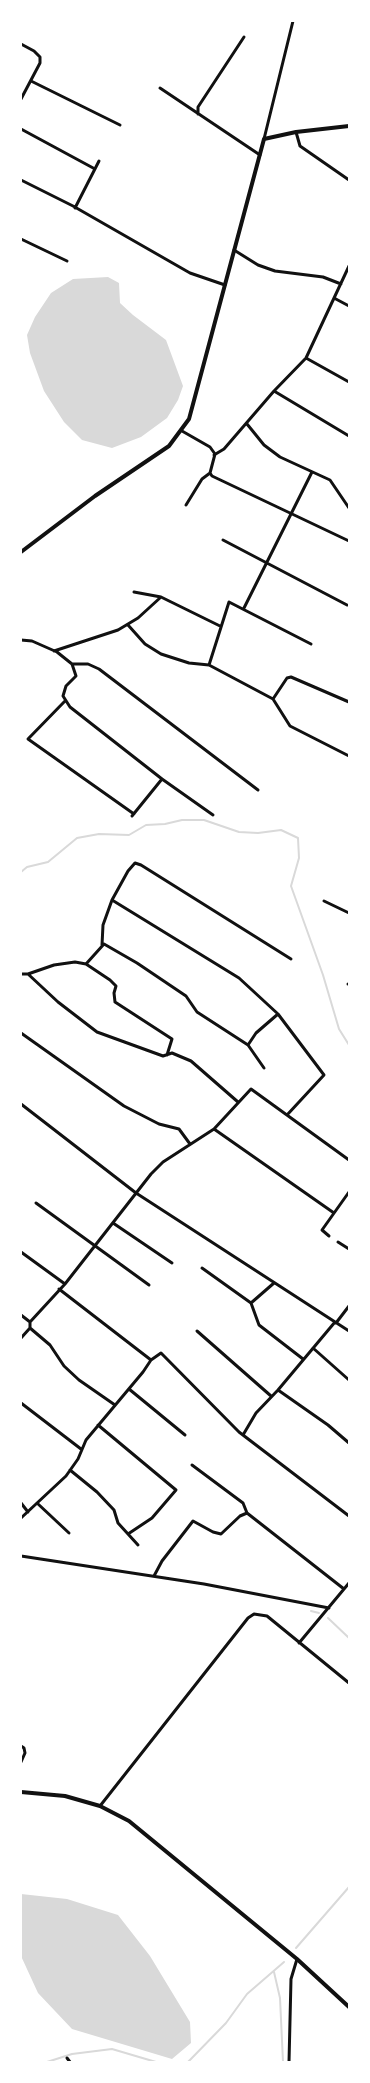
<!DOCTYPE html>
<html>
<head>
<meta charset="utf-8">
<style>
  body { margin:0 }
  #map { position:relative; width:370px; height:2083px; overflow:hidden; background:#fff; font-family:"Public Sans",sans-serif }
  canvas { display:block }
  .frame { position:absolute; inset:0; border:22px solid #fff; pointer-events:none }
</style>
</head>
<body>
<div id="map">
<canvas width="370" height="2083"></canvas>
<div class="frame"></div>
</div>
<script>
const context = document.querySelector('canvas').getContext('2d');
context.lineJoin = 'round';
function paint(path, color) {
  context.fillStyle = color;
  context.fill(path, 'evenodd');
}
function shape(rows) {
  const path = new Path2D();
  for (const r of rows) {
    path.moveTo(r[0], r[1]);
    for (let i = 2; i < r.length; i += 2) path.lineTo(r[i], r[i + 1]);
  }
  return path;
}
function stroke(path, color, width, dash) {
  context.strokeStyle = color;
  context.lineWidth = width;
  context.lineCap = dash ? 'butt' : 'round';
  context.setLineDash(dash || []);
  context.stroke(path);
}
paint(shape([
  [108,277,119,283,120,303,133,315,166,340,183,386,178,400,167,418,141,437,112,448,82,440,64,422,44,391,30,353,27,335,35,317,51,293,73,279],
  [21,1894,67,1899,118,1915,150,1956,190,2022,191,2043,172,2059,72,2029,38,1993,21,1956]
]), '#d9d9d9');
stroke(shape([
  [21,872,27,867,48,862,77,838,99,834,129,835,146,825,165,824,182,820,204,820,239,832,258,833,281,830,298,838,299,858,291,886,323,975,339,1029,349,1045],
  [311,1611,319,1613],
  [328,1618,349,1638],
  [296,1948,349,1887],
  [274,1972,280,1998,283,2062],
  [47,2062,72,2054,112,2049,156,2062],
  [188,2062,226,2023,247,1994,284,1962]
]), '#d9d9d9', 2);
stroke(shape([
  [21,44,34,51,40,57,40,63,21,99],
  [31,81,120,125],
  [160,88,260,155],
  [198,114,198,107,244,37],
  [21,129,95,169],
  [296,132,300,146,349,180],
  [264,139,293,21],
  [21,180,73,206,190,273,225,285],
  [75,208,99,161],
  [21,239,67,261],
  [234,250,258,265,275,271,323,277,341,284],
  [334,298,349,306],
  [306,358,349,382],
  [274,391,349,436],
  [247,424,264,445,280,457,330,480,349,508],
  [182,431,210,447,215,454,210,473,212,476,349,541],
  [214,455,224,449,274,391,306,358,349,266],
  [186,505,202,479,210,473],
  [223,540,347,605],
  [134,592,161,597,220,626],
  [244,608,312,472],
  [128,625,145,644,161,654,189,663,209,665,273,699,290,726,349,756],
  [21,640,32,641,57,652,72,664,76,676,66,686,63,696,70,707,162,779,213,815],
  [54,651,118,630,138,618,161,597],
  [72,664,88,664,99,669,258,790],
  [209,665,229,602,311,644],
  [273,699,287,678,291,677,349,702],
  [65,701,28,739,134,814],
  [132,816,162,779],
  [112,900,239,978,278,1014,324,1075,287,1115],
  [324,901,349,913],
  [102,945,103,925,112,900,128,871,135,863,141,865,291,959],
  [86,964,104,944,137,963,186,996,197,1012,248,1045,264,1068],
  [21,974,28,974,58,1002,97,1032,163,1056,172,1053,191,1061,238,1102],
  [28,974,54,965,75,962,86,964,110,980,116,986,114,993,115,1002,172,1039,167,1055],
  [348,984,349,984],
  [21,1033,124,1106,159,1124,179,1129,190,1144],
  [248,1045,256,1033,278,1014],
  [21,1104,136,1193,349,1331],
  [214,1129,334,1213],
  [36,1203,149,1285],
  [113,1223,172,1263],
  [329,1236,322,1230,349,1192],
  [338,1242,349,1249],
  [21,1252,65,1284],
  [202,1268,251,1303,274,1283],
  [59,1289,151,1360],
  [251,1303,259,1325,303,1359],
  [21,1315,30,1322],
  [336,1323,349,1306],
  [30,1328,50,1345,64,1366,79,1380,115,1405],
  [197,1331,271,1396],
  [21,1338,30,1328,30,1322,65,1284,151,1174,163,1162,214,1129,251,1089,349,1160],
  [313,1348,349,1380],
  [129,1389,185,1435],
  [278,1390,328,1425,349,1443],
  [21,1403,81,1449],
  [98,1425,176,1490,152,1518,128,1534],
  [243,1435,256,1413,278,1390,335,1322],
  [192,1465,243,1503,247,1513,344,1589],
  [70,1470,97,1492,114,1510,118,1523,138,1545],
  [21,1503,28,1512],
  [37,1503,69,1533],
  [21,1518,66,1476,78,1459,86,1440,143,1372,151,1360,161,1353,239,1432,349,1516],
  [21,1556,204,1584,329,1608],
  [154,1576,162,1561,193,1521,213,1532,221,1534,240,1516,247,1513],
  [299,1643,349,1583],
  [21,1746,24,1748,25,1753,21,1762],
  [100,1806,248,1618,254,1614,267,1616,349,1683],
  [67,2058,70,2062],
  [289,2062,291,1979,297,1959]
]), '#111', 3);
stroke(shape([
  [21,552,95,496,169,446,189,419,264,139,296,132,349,126],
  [21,1792,65,1796,100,1806,129,1821,297,1959,349,2007]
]), '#111', 4);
</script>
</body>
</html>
